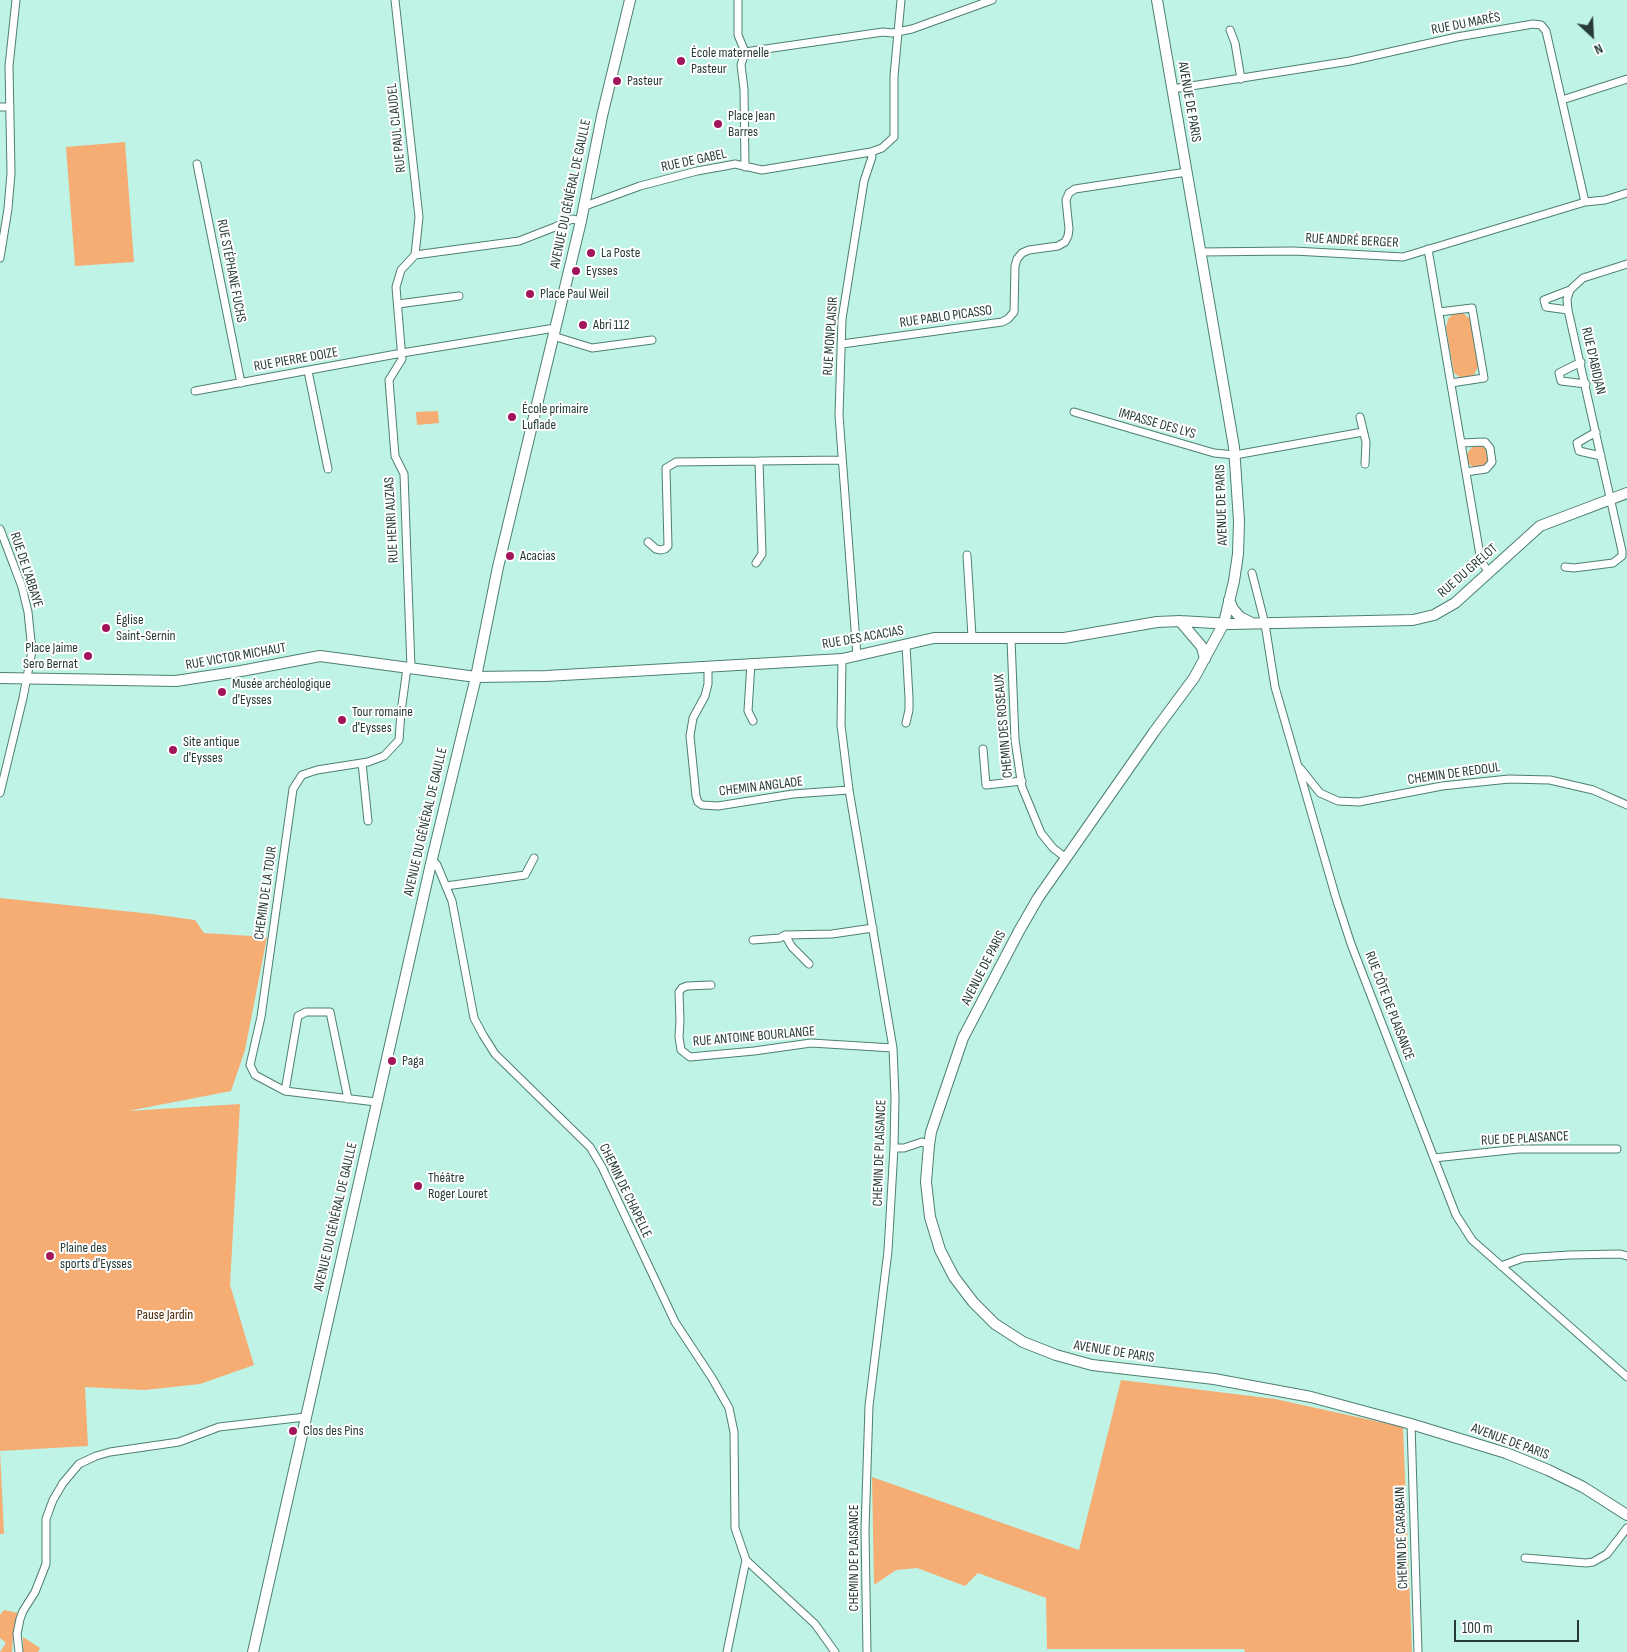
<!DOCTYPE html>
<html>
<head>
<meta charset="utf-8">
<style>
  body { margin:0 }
  #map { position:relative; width:1627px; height:1652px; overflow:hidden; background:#bff3e6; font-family:"Sofia Sans Condensed",sans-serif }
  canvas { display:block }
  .north { position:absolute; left:1567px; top:10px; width:50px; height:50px; -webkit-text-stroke:4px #fff; paint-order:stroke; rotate:155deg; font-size:14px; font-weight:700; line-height:20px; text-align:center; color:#263b36 }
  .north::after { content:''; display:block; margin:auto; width:18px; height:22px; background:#263b36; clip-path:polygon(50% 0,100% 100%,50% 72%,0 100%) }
  .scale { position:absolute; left:1454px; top:1620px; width:125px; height:22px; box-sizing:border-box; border:2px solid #263b36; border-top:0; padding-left:6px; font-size:15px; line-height:18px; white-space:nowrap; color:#263b36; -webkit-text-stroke:4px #fff; paint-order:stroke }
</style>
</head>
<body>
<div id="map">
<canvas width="1627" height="1652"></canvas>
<div class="north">N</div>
<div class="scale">100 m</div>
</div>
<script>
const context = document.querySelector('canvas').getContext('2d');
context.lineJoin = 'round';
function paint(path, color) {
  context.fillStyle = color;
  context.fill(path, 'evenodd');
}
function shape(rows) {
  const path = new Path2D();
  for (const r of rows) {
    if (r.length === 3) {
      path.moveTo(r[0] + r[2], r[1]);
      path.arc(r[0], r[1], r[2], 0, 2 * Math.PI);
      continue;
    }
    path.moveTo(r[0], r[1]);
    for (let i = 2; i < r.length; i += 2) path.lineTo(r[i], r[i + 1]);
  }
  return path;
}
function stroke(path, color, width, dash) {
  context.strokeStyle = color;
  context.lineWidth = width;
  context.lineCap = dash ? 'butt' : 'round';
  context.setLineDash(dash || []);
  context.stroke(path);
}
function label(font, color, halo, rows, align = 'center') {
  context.font = font + ' "Sofia Sans Condensed",sans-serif';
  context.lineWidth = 4;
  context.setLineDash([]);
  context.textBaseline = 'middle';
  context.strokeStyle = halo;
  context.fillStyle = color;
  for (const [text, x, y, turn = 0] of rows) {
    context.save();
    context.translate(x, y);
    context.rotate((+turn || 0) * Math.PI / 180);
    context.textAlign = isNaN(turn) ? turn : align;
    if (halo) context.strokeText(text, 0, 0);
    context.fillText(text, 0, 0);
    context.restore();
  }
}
paint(shape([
  [125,142,134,262,75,266,66,147],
  [1462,312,1470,319,1478,367,1474,375,1465,378,1461,378,1454,373,1446,328,1448,319,1452,315],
  [438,411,439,423,417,425,416,412],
  [1478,457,11],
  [0,898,152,914,195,920,204,933,267,937,245,1050,231,1091,128,1111,240,1104,230,1285,254,1365,200,1384,145,1390,85,1387,88,1446,0,1451,4,1534,0,1534],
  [1121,1380,1275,1399,1403,1427,1412,1652,1245,1652,1244,1649,1047,1649,1046,1598,978,1573,965,1586,917,1568,896,1570,874,1585,872,1477,1079,1550],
  [4,1610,19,1613,13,1635,12,1652,0,1652,6,1643,0,1638,0,1615],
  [23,1637,40,1648,38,1652,23,1652]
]), '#f5ad74');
const street = shape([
  [395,0,419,217,415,255],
  [738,0,738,35,745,52,741,65,744,89,745,167],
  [1230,30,1235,43,1241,79],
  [745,52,883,32,892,33,912,29,992,0],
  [1172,89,1350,61,1457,37,1533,24,1541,25,1546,31,1585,202,1605,200,1627,193],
  [1562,100,1627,79],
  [0,107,10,107],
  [197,164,241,383],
  [584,205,588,205,640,186,697,171,725,166,735,164,762,170,871,152],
  [1428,249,1481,561,1488,571],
  [1200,252,1294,251,1403,257,1585,202],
  [0,258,8,209,11,173,9,66,16,0],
  [398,304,459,296],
  [1568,310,1546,307,1544,300,1570,290],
  [1439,312,1472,308,1484,378,1451,383],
  [553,336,592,348,652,340],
  [842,344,1002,322,1008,319,1014,312,1015,266,1017,259,1022,253,1029,250,1058,246,1065,242,1068,236,1069,229,1066,200,1069,193,1075,189,1187,172],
  [1581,362,1559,373,1561,381,1586,384],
  [308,371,328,469],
  [195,391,402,353,555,328],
  [1074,412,1214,453,1235,455,1363,432],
  [1360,417,1366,442,1365,464],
  [1596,432,1577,443,1579,451,1601,456],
  [1461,443,1485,442,1490,448,1492,462,1486,469,1466,472],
  [0,529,22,587,28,612,32,651,23,698,0,793],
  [648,542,656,549,661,550,665,549,668,546,666,468,676,462,759,461],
  [967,555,972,637],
  [756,563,762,554,759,461,842,460],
  [1565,567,1574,568,1613,563,1622,556,1622,551,1568,310,1567,299,1570,290,1583,278,1627,264],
  [1252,573,1265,624,1275,687,1336,898,1351,944,1456,1215,1472,1240,1627,1377],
  [1011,639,1015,740,1022,787,1041,833,1053,848,1066,858],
  [906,645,909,698,909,710,906,723],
  [857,656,839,415,842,319,864,181,872,157,871,152,882,148,894,137,894,76,901,0],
  [842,659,841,725,849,790,893,1048,895,1097,894,1148,888,1251,869,1406,865,1530,867,1652],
  [751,663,748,711,753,721],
  [708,666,708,684,705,696,693,718,690,736,696,796,698,802,702,805,718,806,793,794,849,790],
  [411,668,404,474,395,456,389,380,402,359,396,287,401,270,415,255,519,241,555,227,572,219,581,221],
  [983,749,986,785,1022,781],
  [362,763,368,821],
  [1300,768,1320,793,1338,801,1359,802,1442,786,1509,779,1550,780,1593,790,1627,805],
  [432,859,437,865,452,901,474,1018,483,1035,495,1054,590,1147,602,1167,675,1322,712,1378,729,1408,734,1432,735,1528,746,1560,815,1624,835,1652],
  [446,886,525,875,534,858],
  [753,940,780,938,785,935],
  [809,964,792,947,785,935,832,934,873,928],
  [711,985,687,986,682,988,679,992,680,1021,679,1037,681,1050,690,1057,754,1051,811,1043,893,1048],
  [285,1091,298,1016,306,1012,330,1012,348,1099],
  [376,1102,285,1091,255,1075,250,1065,261,1017,293,789,302,775,317,770,368,762,384,756,399,740,401,712,407,668],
  [894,1148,904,1148,922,1142,929,1145],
  [1434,1158,1519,1149,1617,1149],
  [1501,1266,1523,1258,1569,1255,1620,1254,1627,1256],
  [1411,1424,1418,1652],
  [1525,1558,1586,1563,1593,1562,1607,1554,1627,1528],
  [19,1652,17,1634,20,1619,23,1611,35,1592,46,1564,46,1519,53,1500,63,1483,79,1464,96,1456,110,1452,179,1442,219,1427,305,1417],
  [727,1652,746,1560]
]);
const secondary = shape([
  [1157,0,1234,447,1239,521,1238,554,1234,581,1224,623,1194,678,1154,732,1038,898,1019,931,963,1038,931,1132,929,1145,926,1182,930,1217,940,1250,954,1277,973,1302,995,1324,1023,1342,1056,1355,1092,1365,1214,1379,1311,1397,1411,1424,1506,1453,1548,1470,1583,1487,1627,1515],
  [1229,600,1233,609,1240,617,1252,623],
  [1180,621,1202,647,1205,659],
  [0,678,176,681,241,671,320,656,476,677,546,676,842,659,934,638,1064,638,1157,622,1180,621,1231,624,1413,620,1434,615,1455,603,1540,526,1627,493],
  [253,1652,432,859,476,677,498,567,581,221,602,116,630,0]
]);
stroke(street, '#4e7f74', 9);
stroke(secondary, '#4e7f74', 12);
stroke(street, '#fff', 7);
stroke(secondary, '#fff', 10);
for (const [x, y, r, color] of [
  [681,61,5,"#a3155b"],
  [617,81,5,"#a3155b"],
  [718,124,5,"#a3155b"],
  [591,253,5,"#a3155b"],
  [576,271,5,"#a3155b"],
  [530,294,5,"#a3155b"],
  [583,325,5,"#a3155b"],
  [512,417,5,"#a3155b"],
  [510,556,5,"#a3155b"],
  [106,628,5,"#a3155b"],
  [88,656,5,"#a3155b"],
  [222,692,5,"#a3155b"],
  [342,720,5,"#a3155b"],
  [173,750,5,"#a3155b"],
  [392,1061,5,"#a3155b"],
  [418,1186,5,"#a3155b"],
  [50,1256,5,"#a3155b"],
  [293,1431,5,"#a3155b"]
]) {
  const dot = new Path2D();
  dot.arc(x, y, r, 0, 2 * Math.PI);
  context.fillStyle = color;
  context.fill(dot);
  stroke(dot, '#fff', 2);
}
label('14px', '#263b36', '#fff', [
  ["RUE DU MARÈS",1466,24,-11],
  ["AVENUE DE PARIS",1189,102,80],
  ["RUE PAUL CLAUDEL",397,128,-96],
  ["RUE DE GABEL",694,161,-12],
  ["AVENUE DU GÉNÉRAL DE GAULLE",571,194,-78],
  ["RUE ANDRÉ BERGER",1352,241,3],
  ["RUE STÉPHANE FUCHS",231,271,79],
  ["RUE PABLO PICASSO",946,317,-8],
  ["RUE MONPLAISIR",831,336,-86],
  ["RUE PIERRE DOIZE",296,360,-10],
  ["RUE D'ABIDJAN",1593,361,77],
  ["IMPASSE DES LYS",1157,424,16],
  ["AVENUE DE PARIS",1222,505,-92],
  ["RUE HENRI AUZIAS",392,520,-93],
  ["RUE DE L'ABBAYE",26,570,72],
  ["RUE DU GRELOT",1468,571,-41],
  ["RUE DES ACACIAS",863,638,-10],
  ["RUE VICTOR MICHAUT",236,657,-10],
  ["CHEMIN DES ROSEAUX",1004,726,-95],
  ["CHEMIN DE REDOUL",1454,774,-8],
  ["CHEMIN ANGLADE",761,787,-7],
  ["AVENUE DU GÉNÉRAL DE GAULLE",426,822,-77],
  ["CHEMIN DE LA TOUR",266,893,-82],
  ["AVENUE DE PARIS",984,968,-63],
  ["RUE CÔTE DE PLAISANCE",1389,1006,69],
  ["RUE ANTOINE BOURLANGE",754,1037,-5],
  ["RUE DE PLAISANCE",1525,1139,-3],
  ["CHEMIN DE PLAISANCE",880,1153,-88],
  ["CHEMIN DE CHAPELLE",625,1191,64],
  ["AVENUE DU GÉNÉRAL DE GAULLE",336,1217,-77],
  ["AVENUE DE PARIS",1114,1352,9],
  ["AVENUE DE PARIS",1510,1442,20],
  ["CHEMIN DE CARABAIN",1402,1538,-92],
  ["CHEMIN DE PLAISANCE",854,1558,-90]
]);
label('14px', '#263b36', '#fff', [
  ["École maternelle",691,53],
  ["Pasteur",691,69],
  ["Pasteur",627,81],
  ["Place Jean",728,116],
  ["Barres",728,132],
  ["La Poste",601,253],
  ["Eysses",586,271],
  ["Place Paul Weil",540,294],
  ["Abri 112",593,325],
  ["École primaire",522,409],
  ["Luflade",522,425],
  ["Acacias",520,556],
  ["Église",116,620],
  ["Saint-Sernin",116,636],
  ["Place Jaime",78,648,"right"],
  ["Sero Bernat",78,664,"right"],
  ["Musée archéologique",232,684],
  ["d'Eysses",232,700],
  ["Tour romaine",352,712],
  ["d'Eysses",352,728],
  ["Site antique",183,742],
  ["d'Eysses",183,758],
  ["Paga",402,1061],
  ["Théâtre",428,1178],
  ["Roger Louret",428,1194],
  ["Plaine des",60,1248],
  ["sports d'Eysses",60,1264],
  ["Clos des Pins",303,1431]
], 'left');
label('14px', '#4b2603', '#fff', [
  ["Pause Jardin",165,1315]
]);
</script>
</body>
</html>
